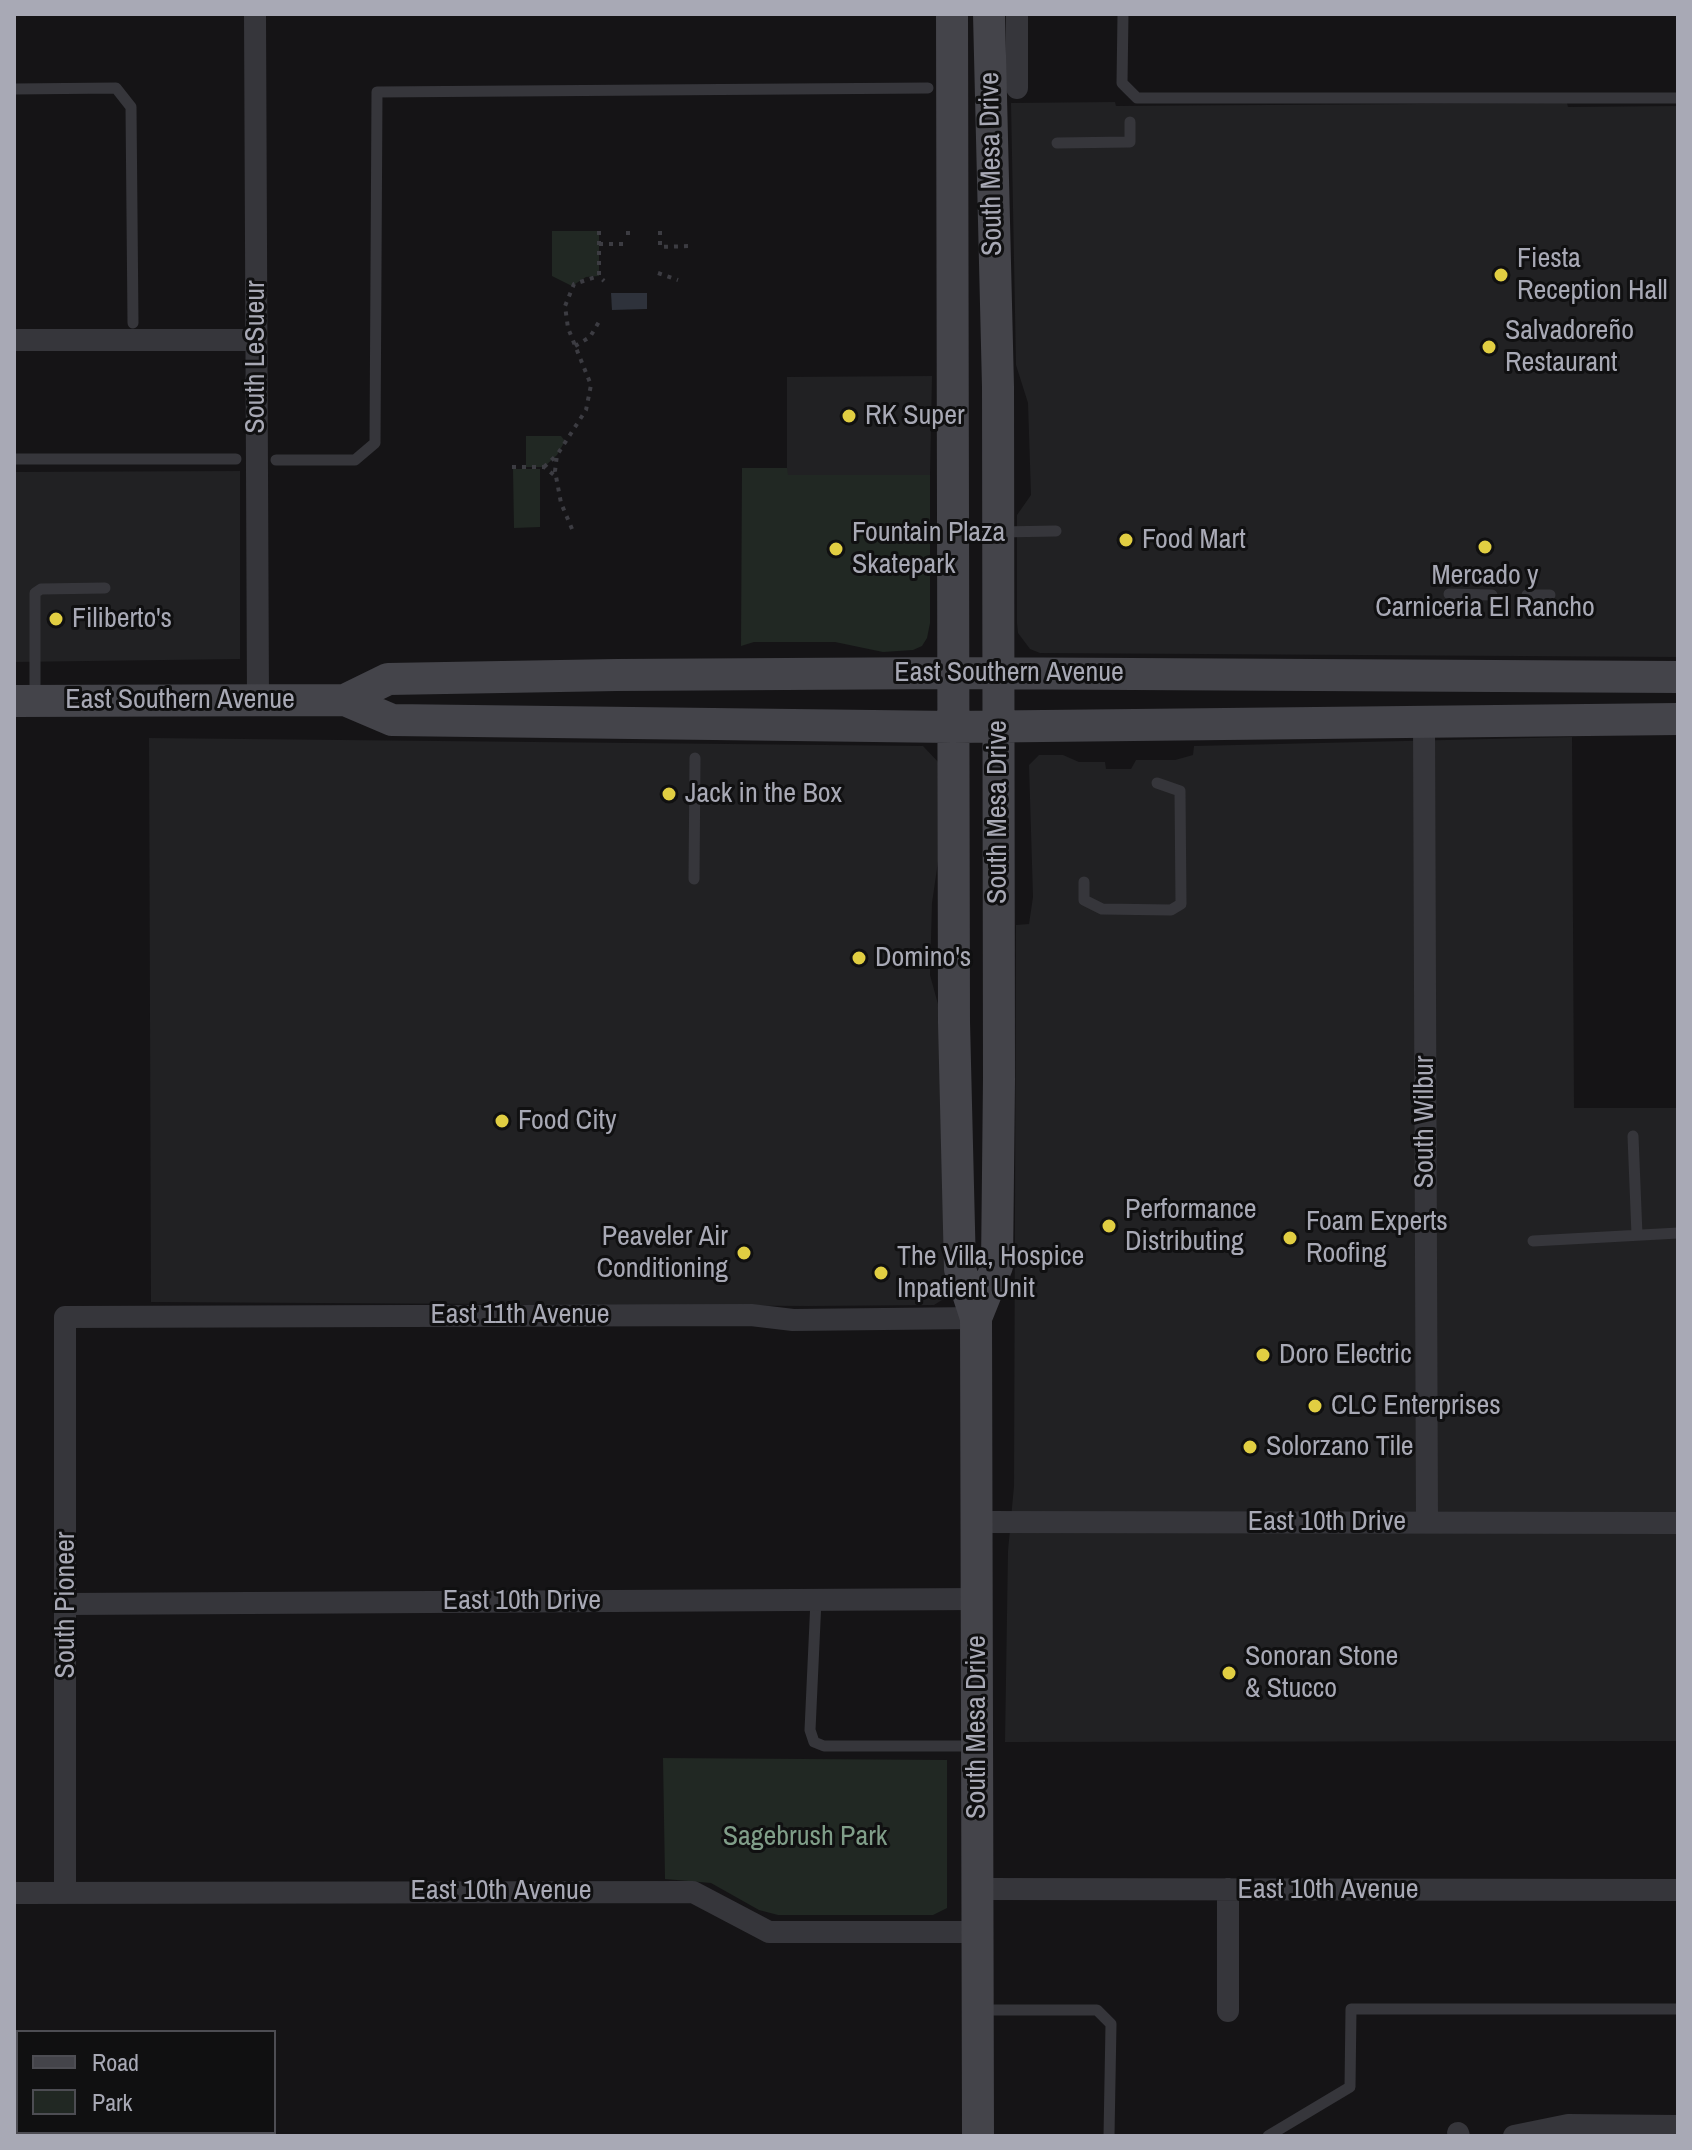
<!DOCTYPE html>
<html>
<head>
<meta charset="utf-8">
<style>
  body { margin:0 }
  #map { position:relative; width:1692px; height:2150px; overflow:hidden; background:#151416; font-family:"Archivo Narrow",sans-serif }
  canvas { display:block }
  .frame { position:absolute; inset:0; border:16px solid #a8a9b5; pointer-events:none }
  .legend { position:absolute; left:16px; top:2030px; width:260px; height:104px; box-sizing:border-box; background:#101011; border:2px solid #4d4d53; margin:0; padding:10px 14px; list-style:none; font-size:24px; color:#a8a9b5 }
  .legend li { display:flex; align-items:center; gap:16px; height:40px }
  .legend b { width:40px; border:2px solid #4d4d53 }
</style>
</head>
<body>
<div id="map">
<canvas width="1692" height="2150"></canvas>
<div class="frame"></div>
<ul class="legend">
<li><b style="height:10px;background:#44444a"></b>Road</li>
<li><b style="height:22px;background:#212823"></b>Park</li>
</ul>
</div>
<script>
const context = document.querySelector('canvas').getContext('2d');
context.lineJoin = 'round';
function paint(path, color) {
  context.fillStyle = color;
  context.fill(path, 'evenodd');
}
function shape(rows) {
  const path = new Path2D();
  for (const r of rows) {
    path.moveTo(r[0], r[1]);
    for (let i = 2; i < r.length; i += 2) path.lineTo(r[i], r[i + 1]);
  }
  return path;
}
function stroke(path, color, width, dash) {
  context.strokeStyle = color;
  context.lineWidth = width;
  context.lineCap = dash ? 'butt' : 'round';
  context.setLineDash(dash || []);
  context.stroke(path);
}
function label(font, color, halo, rows, align = 'center') {
  context.font = font + ' "Archivo Narrow",sans-serif';
  context.lineWidth = 6;
  context.setLineDash([]);
  context.textBaseline = 'middle';
  context.strokeStyle = halo;
  context.fillStyle = color;
  for (const [text, x, y, turn = 0] of rows) {
    context.save();
    context.translate(x, y);
    context.rotate((+turn || 0) * Math.PI / 180);
    context.textAlign = isNaN(turn) ? turn : align;
    if (halo) context.strokeText(text, 0, 0);
    context.fillText(text, 0, 0);
    context.restore();
  }
}
paint(shape([
  [1115,102,1116,106,1567,103,1568,107,1678,106,1678,657,1040,653,1030,649,1018,633,1017,623,1017,515,1031,495,1028,403,1016,365,1011,103],
  [932,376,930,475,787,475,787,377],
  [240,471,240,659,14,662,14,472],
  [1572,737,1574,1108,1678,1108,1678,1741,1005,1742,1008,1551,1014,1486,1016,925,1029,924,1033,897,1029,765,1039,755,1063,755,1079,762,1105,762,1106,769,1131,769,1136,760,1175,760,1193,755,1194,746],
  [149,738,923,746,941,765,942,834,932,903,930,975,944,1026,949,1215,945,1291,942,1300,934,1305,809,1306,151,1302]
]), '#212123');
paint(shape([
  [552,231,599,231,599,276,586,277,572,286,552,276],
  [526,436,561,436,565,441,557,455,544,467,526,467],
  [742,468,787,468,788,475,930,475,930,623,927,638,922,646,913,650,883,652,835,642,754,642,741,646],
  [513,469,540,469,540,527,514,528],
  [663,1758,947,1760,947,1908,933,1915,778,1915,759,1910,711,1883,665,1879]
]), '#212823');
paint(shape([
  [611,293,647,293,647,309,612,310]
]), '#2e323b');
stroke(shape([
  [599,231,599,276,604,281],
  [628,231,628,241],
  [660,231,660,247,689,246],
  [599,244,624,244],
  [658,273,678,280],
  [575,346,590,337,600,320],
  [512,467,544,467,554,475],
  [544,467,557,455],
  [572,529,561,503,555,471,557,455,586,410,591,385,568,328,565,306,574,284,599,276]
]), '#3c3c42', 4, [4, 6]);
stroke(shape([
  [1123,14,1122,83,1137,98,1678,98],
  [14,89,116,88,131,107,133,323],
  [1057,143,1130,142,1130,122],
  [14,459,236,459],
  [276,460,355,460,375,443,377,92,928,88],
  [1000,532,1056,531],
  [1449,594,1492,595],
  [1527,595,1550,595],
  [35,700,35,593,41,589,105,588],
  [694,879,695,758],
  [1084,882,1084,900,1102,909,1171,910,1181,904,1180,791,1157,783],
  [1633,1136,1637,1235],
  [1533,1241,1678,1233],
  [816,1600,810,1730,814,1742,824,1746,976,1746],
  [981,2010,1097,2010,1111,2024,1109,2136],
  [1268,2136,1350,2087,1351,2009,1678,2009]
]), '#36363b', 11);
stroke(shape([
  [255,14,258,700],
  [1017,14,1017,88],
  [14,340,255,340],
  [1424,722,1427,1522],
  [976,1522,1678,1523],
  [67,1604,977,1599],
  [978,1889,1678,1890],
  [65,1892,65,1317,751,1315,793,1320,976,1318],
  [14,1893,693,1892,769,1932,978,1932],
  [1228,2011,1228,1889],
  [1458,2133,1459,2136],
  [234,2136,234,2132],
  [1514,2136,1568,2125,1678,2126]
]), '#36363b', 22);
stroke(shape([
  [952,14,954,1022,960,1269,976,1318,978,2136],
  [345,700,388,679,617,675,952,673,1678,677],
  [14,701,345,700,392,720,953,727,1678,719],
  [976,1318,997,1266,999,1079,998,387,989,14]
]), '#44444a', 32);
for (const [x, y, r, color] of [
  [1501,275,8,"#e1ce42"],
  [1489,347,8,"#e1ce42"],
  [849,416,8,"#e1ce42"],
  [1126,540,8,"#e1ce42"],
  [1485,547,8,"#e1ce42"],
  [836,549,8,"#e1ce42"],
  [56,619,8,"#e1ce42"],
  [669,794,8,"#e1ce42"],
  [859,958,8,"#e1ce42"],
  [502,1121,8,"#e1ce42"],
  [1109,1226,8,"#e1ce42"],
  [1290,1238,8,"#e1ce42"],
  [744,1253,8,"#e1ce42"],
  [881,1273,8,"#e1ce42"],
  [1263,1355,8,"#e1ce42"],
  [1315,1406,8,"#e1ce42"],
  [1250,1447,8,"#e1ce42"],
  [1229,1673,8,"#e1ce42"]
]) {
  const dot = new Path2D();
  dot.arc(x, y, r, 0, 2 * Math.PI);
  context.fillStyle = color;
  context.fill(dot);
  stroke(dot, '#101011', 3);
}
label('28px', '#a8a9b5', '#101011', [
  ["South Mesa Drive",992,164,-91],
  ["South LeSueur",256,357,-90],
  ["East Southern Avenue",1009,673],
  ["East Southern Avenue",180,700],
  ["South Mesa Drive",998,812,-90],
  ["South Wilbur",1425,1122,-90],
  ["East 11th Avenue",520,1315],
  ["East 10th Drive",1327,1522],
  ["East 10th Drive",522,1601],
  ["South Pioneer",66,1605,-90],
  ["South Mesa Drive",977,1727,-90],
  ["East 10th Avenue",1328,1890],
  ["East 10th Avenue",501,1891]
]);
label('28px', '#a8a9b5', '#101011', [
  ["Fiesta",1517,259],
  ["Reception Hall",1517,291],
  ["Salvadoreño",1505,331],
  ["Restaurant",1505,363],
  ["RK Super",865,416],
  ["Fountain Plaza",852,533],
  ["Skatepark",852,565],
  ["Food Mart",1142,540],
  ["Mercado y",1485,576,"center"],
  ["Carniceria El Rancho",1485,608,"center"],
  ["Filiberto's",72,619],
  ["Jack in the Box",685,794],
  ["Domino's",875,958],
  ["Food City",518,1121],
  ["Performance",1125,1210],
  ["Distributing",1125,1242],
  ["Foam Experts",1306,1222],
  ["Roofing",1306,1254],
  ["Peaveler Air",728,1237,"right"],
  ["Conditioning",728,1269,"right"],
  ["The Villa, Hospice",897,1257],
  ["Inpatient Unit",897,1289],
  ["Doro Electric",1279,1355],
  ["CLC Enterprises",1331,1406],
  ["Solorzano Tile",1266,1447],
  ["Sonoran Stone",1245,1657],
  ["& Stucco",1245,1689]
], 'left');
label('28px', '#809e89', '#101011', [
  ["Sagebrush Park",805,1837]
]);
</script>
</body>
</html>
